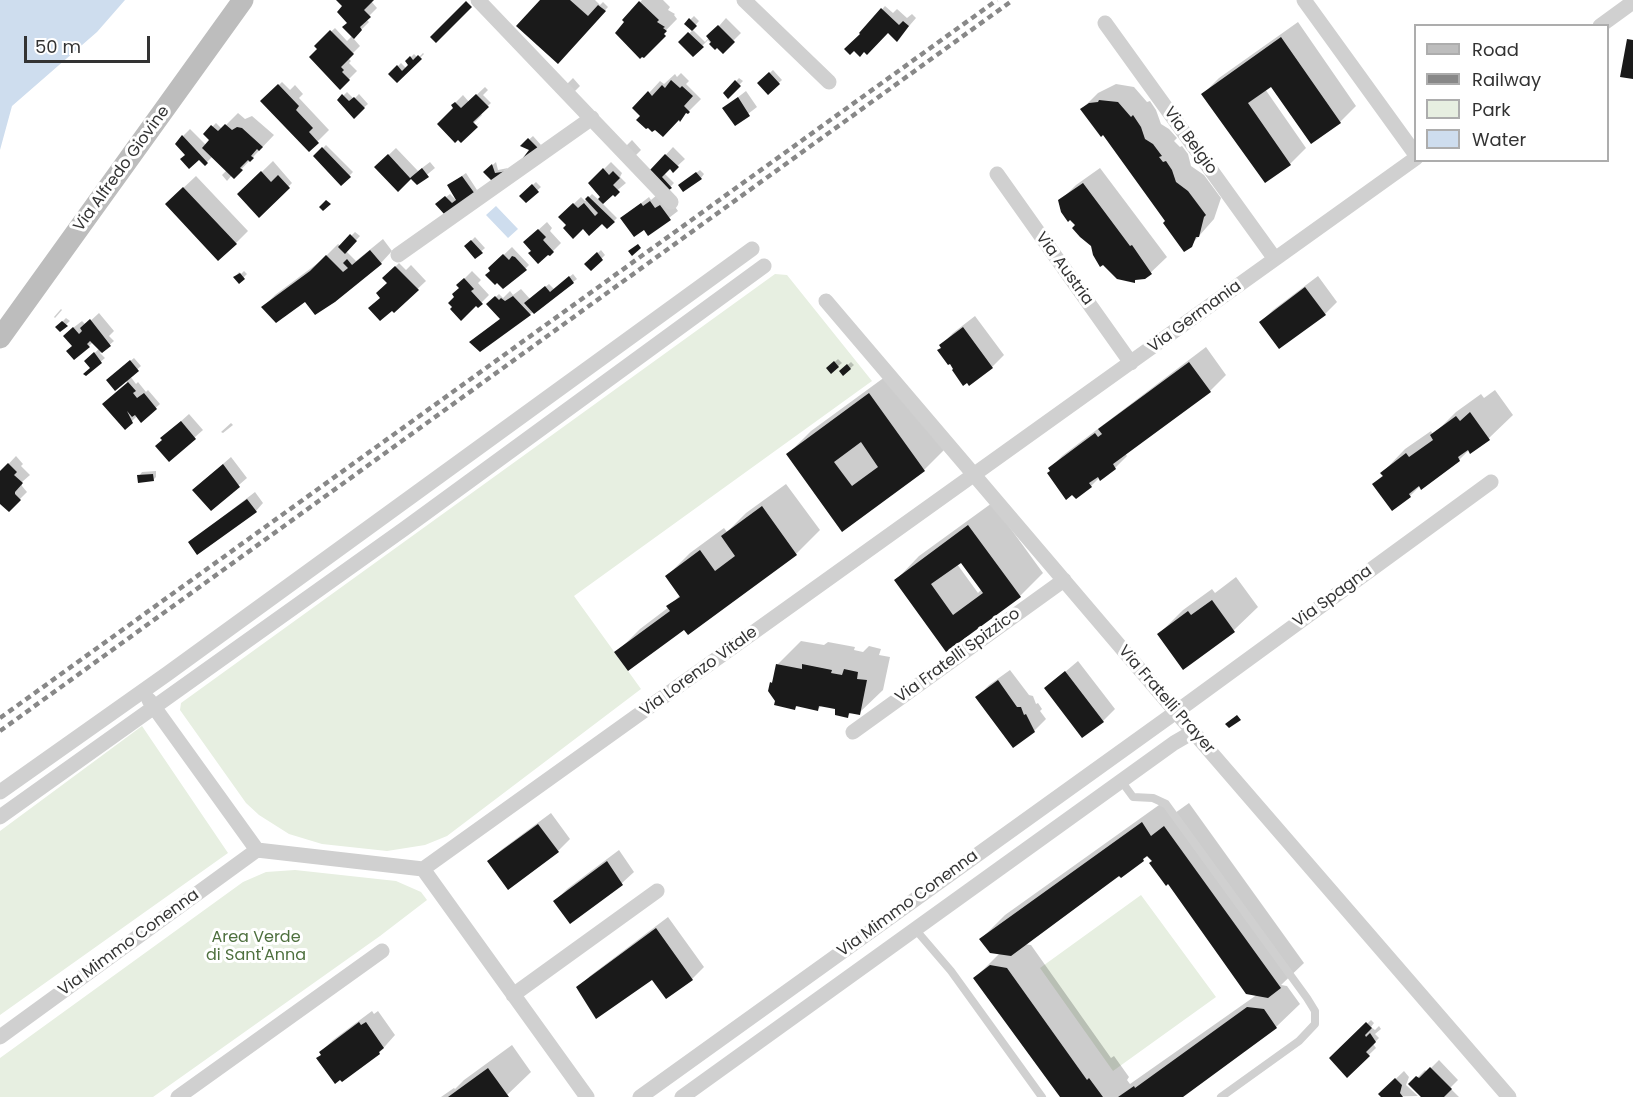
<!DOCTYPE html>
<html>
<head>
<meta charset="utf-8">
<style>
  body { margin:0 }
  #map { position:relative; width:1633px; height:1097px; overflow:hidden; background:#fff; font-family:Poppins,sans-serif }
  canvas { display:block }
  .legend { position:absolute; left:1414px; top:24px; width:195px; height:138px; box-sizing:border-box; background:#fff; border:2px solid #adadad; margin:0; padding:8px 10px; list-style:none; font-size:18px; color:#333 }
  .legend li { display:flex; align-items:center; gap:12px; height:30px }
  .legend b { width:30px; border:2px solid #adadad }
  .scale { position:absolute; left:24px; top:36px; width:126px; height:27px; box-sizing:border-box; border:3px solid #333; border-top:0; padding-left:8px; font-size:18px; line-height:21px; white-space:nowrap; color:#333; -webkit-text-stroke:4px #fff; paint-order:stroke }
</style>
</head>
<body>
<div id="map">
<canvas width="1633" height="1097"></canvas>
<ul class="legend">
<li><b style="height:8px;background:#bdbdbd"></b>Road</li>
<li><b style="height:8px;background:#888"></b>Railway</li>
<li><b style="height:16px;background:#e7efe1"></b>Park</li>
<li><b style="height:16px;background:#ceddee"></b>Water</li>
</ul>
<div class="scale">50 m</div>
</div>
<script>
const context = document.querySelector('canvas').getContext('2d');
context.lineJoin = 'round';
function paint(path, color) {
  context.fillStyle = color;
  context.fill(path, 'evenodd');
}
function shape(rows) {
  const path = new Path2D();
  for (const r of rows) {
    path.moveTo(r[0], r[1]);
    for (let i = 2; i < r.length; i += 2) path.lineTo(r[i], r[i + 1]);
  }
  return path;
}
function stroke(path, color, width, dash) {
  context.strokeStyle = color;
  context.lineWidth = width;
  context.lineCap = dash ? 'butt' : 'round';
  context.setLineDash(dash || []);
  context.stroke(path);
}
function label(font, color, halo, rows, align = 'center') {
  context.font = font + ' Poppins,sans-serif';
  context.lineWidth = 6;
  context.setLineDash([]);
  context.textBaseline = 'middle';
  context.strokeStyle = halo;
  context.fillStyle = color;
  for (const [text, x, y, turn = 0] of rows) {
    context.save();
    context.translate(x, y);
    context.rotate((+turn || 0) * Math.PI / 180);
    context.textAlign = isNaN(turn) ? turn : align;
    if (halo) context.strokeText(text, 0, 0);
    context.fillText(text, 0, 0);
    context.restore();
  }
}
paint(shape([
  [775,274,787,275,872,381,574,596,641,689,447,836,425,845,387,851,322,844,289,834,259,815,246,803,180,710,181,703],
  [142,726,228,853,0,1015,0,831],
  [295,870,396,881,421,892,427,900,380,936,153,1097,0,1097,0,1058,243,882,266,872],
  [1141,895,1216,997,1113,1071,1040,968]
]), '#e7efe1');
paint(shape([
  [0,0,125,0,97,32,12,106,0,150],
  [496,206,518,229,508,238,486,215]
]), '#ceddee');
paint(shape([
  [338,0,372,0,371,1,377,8,366,19,369,22,353,38,360,46,348,58,351,61,349,63,357,71,340,88,316,46,335,28,347,41,352,36,344,6],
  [542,0,595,0,600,5,603,2,608,7,569,50],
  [642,0,663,0,670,7,668,10,675,14,674,15,677,19,640,57,627,22,624,20],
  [885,6,893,13,897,9,907,18,912,14,916,18,904,32,888,31,857,38],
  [694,16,699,21,692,29,705,42,726,18,741,33,723,51,717,45,715,48,708,40,693,55,680,42,693,30,686,24],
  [1298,22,1356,106,1340,122,1271,85,1265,89,1306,148,1290,164,1265,181,1203,94,1219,78],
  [423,53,424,54,397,81,390,74,401,63,407,69,410,65,407,61,414,54,418,58],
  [773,70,782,80,768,93,759,83],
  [681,73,689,81,686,84,701,99,688,112,642,116,649,93,660,81,664,84,675,74,677,77],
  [573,78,580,86,574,92,567,84],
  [739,78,743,81,728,96,725,93],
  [282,82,290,90,295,85,303,94,299,98,329,130,309,150,262,101],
  [1116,84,1134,87,1147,102,1150,101,1156,110,1161,124,1169,129,1177,138,1174,141,1180,147,1182,146,1188,154,1191,166,1204,175,1221,198,1214,219,1191,245,1167,221,1104,133,1082,109,1098,93],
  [485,87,488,90,483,95,491,103,480,113,482,115,473,124,475,126,480,122,461,141,455,108,453,105,463,95,469,102],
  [746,91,757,107,735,124,724,108],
  [347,92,354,99,359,94,368,104,354,116,339,100],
  [238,113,245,119,252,116,274,135,234,177,232,175,227,181,222,175,227,170,213,156,205,164,199,158,187,155,183,136,190,129,206,145,211,140,205,134,216,123,222,129],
  [533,136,541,145,538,148,531,149,522,146],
  [632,140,641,150,635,156,626,146],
  [326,145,353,172,341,184,315,156],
  [673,147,685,159,673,170,670,167,664,173,674,183,669,188,652,170],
  [396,148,418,171,430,162,435,168,417,183,411,177,398,190,376,167],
  [273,161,292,183,259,216,239,194],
  [496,162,498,170,508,168,493,180,485,172],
  [611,162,622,173,620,177,626,183,602,203,617,218,614,221,602,222,583,227,568,225,560,217,581,197,585,201,592,194,599,200,603,196,590,183],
  [1100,168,1167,257,1145,278,1137,279,1134,281,1092,245,1060,201,1076,185],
  [700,170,704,174,701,178,684,182],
  [466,173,477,190,474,193,445,213,441,201,450,194,459,203,449,185],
  [196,176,248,231,236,243,179,192],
  [536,182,541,187,526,201,521,196],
  [658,194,669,198,678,211,648,234,644,228,622,218,649,197,651,200],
  [547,222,552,228,550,231,561,243,550,254,533,250,525,242],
  [355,232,360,236,346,251,356,261,383,239,392,251,381,263,305,300,263,307,275,295,322,260,338,244,341,246],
  [475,237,485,248,475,257,466,246],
  [512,247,529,265,515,279,490,268],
  [601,250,605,255,591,269,586,264],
  [399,263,406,270,411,265,426,281,394,311,382,298,389,283,384,278],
  [244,271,247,274,239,282,235,277,239,272,241,274],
  [472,271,481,280,478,283,489,295,478,306,456,296,460,288,458,285],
  [573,274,577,279,573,282,534,312,471,342,501,318,488,304,499,294,503,298,510,291,513,295,521,289,530,299,549,284,554,289],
  [1318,276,1337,302,1325,314,1261,322,1273,310],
  [61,309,62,310,55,318,54,317],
  [99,313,114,331,109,336,114,341,100,353,105,358,86,374,91,368,89,358,100,348,93,342,89,346,74,346,73,328,82,321,86,325],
  [975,316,1004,355,992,367,943,347,941,345,953,333],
  [66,318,70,321,60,330,57,327],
  [1206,347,1226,375,1210,391,1125,453,1127,456,1115,468,1101,479,1100,477,1091,486,1052,470,1050,468,1062,456],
  [134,358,141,366,130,376,136,384,138,382,146,392,148,390,160,404,141,421,137,416,125,428,128,384,125,380,111,377],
  [838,359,842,363,831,372,828,368],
  [851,362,854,365,844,374,841,371],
  [893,371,948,446,924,470,842,530,788,454,811,431],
  [1495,390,1513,415,1489,438,1471,452,1469,450,1459,460,1422,488,1420,486,1410,496,1374,484,1383,475,1382,473,1405,449,1431,431,1433,435,1456,412,1481,394,1484,398],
  [189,414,203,430,169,460,164,440,170,431],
  [231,423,233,425,223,433,221,432],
  [16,456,23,464,21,466,30,475,22,482,22,486,27,492,9,510,0,501,0,477,2,471],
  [231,457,247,478,211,509,201,483],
  [156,471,156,477,153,480,139,476,142,472],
  [786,484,820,530,796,554,688,633,684,628,616,653,640,629,669,607,680,595,667,576,690,553,724,528,727,532,746,513],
  [255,492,263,503,256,511,190,542],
  [992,503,1043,573,1020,596,947,650,896,580,919,556],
  [961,561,982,589,978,593,957,564],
  [1236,577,1258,607,1234,630,1184,668,1159,634,1183,610,1212,589,1215,593],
  [801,641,824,645,828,642,855,647,854,650,863,652,869,646,881,649,879,655,890,657,883,690,859,713,852,712,847,716,837,708,822,705,818,709,798,705,795,708,771,683,775,679,777,665],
  [1078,661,1115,709,1103,721,1046,688],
  [1010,670,1029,695,1033,696,1036,704,1038,703,1042,709,1040,711,1046,719,1034,731,977,697,989,685],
  [1166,800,1175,813,1189,803,1304,963,1281,985,1287,986,1300,1004,1276,1027,1180,1097,1062,1097,975,978,1000,953,981,939,1005,915],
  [1149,855,1258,994,1130,1084,1127,1080,1129,1077,1114,1056,1111,1058,1031,945,1024,944],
  [551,813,570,839,558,851,489,861,501,850],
  [619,850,634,872,622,883,570,922,555,901,567,889],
  [668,917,704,967,692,979,667,997,653,978,578,988,590,976],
  [372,1011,374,1014,378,1011,395,1035,379,1053,322,1054,321,1052,333,1040],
  [1371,1020,1374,1023,1371,1027,1375,1030,1379,1026,1381,1029,1375,1034,1379,1038,1373,1044,1376,1048,1347,1076,1331,1058],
  [512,1045,531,1072,507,1095,505,1097,441,1097,454,1088,455,1089,464,1080],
  [1439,1060,1458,1080,1450,1088,1459,1097,1423,1097,1411,1084,1425,1070,1427,1072],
  [1404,1071,1409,1077,1406,1085,1418,1096,1383,1097,1380,1094]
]), '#0003');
paint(shape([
  [336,0,374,0,364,10,371,17,360,27,362,30,354,39,342,27,347,23,337,12,342,6],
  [540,0,570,0,588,16,598,5,606,11,558,64,516,26],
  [466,1,472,7,436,43,430,37],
  [639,1,659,20,657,22,665,27,663,28,667,31,664,34,666,36,644,58,642,57,640,59,615,33,624,22,622,20],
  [881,8,899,25,903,21,909,26,897,42,888,33,867,55,864,52,860,57,854,51,850,55,844,49,860,34,859,33],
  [689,18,697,26,692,31,684,24],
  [718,25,735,42,723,54,717,48,715,50,709,44,711,42,706,36],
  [330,30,354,54,341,67,344,70,342,72,350,80,340,90,309,57,317,49,314,46],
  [688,32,704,47,693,57,678,42],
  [1281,37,1341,123,1311,144,1271,87,1248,103,1291,165,1265,183,1201,94],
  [1627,39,1633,40,1633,79,1620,77],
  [418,55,422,59,397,83,388,74,397,65,402,71,408,65,405,61,410,56,413,60],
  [769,72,780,84,768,95,757,83],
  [671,80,680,88,682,86,693,96,684,106,690,112,688,114,686,113,680,122,679,120,663,137,655,130,652,132,648,128,646,129,636,120,640,116,632,108,648,91,652,96,662,85,665,88],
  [735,80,741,86,728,99,723,93],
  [278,84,299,106,296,110,313,128,309,132,319,143,309,152,260,101],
  [342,94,349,101,354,97,365,108,354,119,337,100],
  [476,94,489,107,473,122,478,127,461,143,458,140,455,143,437,124,453,108,451,105,455,102,461,108],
  [738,97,750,116,735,126,722,108],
  [1099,100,1118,102,1131,117,1133,115,1141,127,1145,139,1153,144,1162,156,1159,157,1163,162,1166,161,1172,170,1176,182,1188,191,1206,215,1204,217,1199,237,1196,237,1192,247,1184,252,1163,223,1165,221,1103,135,1101,137,1080,109,1089,103,1098,102],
  [225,124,232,130,237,127,242,128,263,147,259,151,257,149,251,156,254,158,250,162,248,160,240,168,243,170,234,179,202,148,209,140,203,134,211,125,218,131],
  [182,135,208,163,205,166,199,160,189,169,180,159,185,155,175,144],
  [528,138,539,149,519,163,529,150,520,146],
  [322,147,351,177,341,186,313,156],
  [388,154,410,178,422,168,429,177,417,185,411,179,398,192,374,167],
  [665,154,679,167,673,173,670,169,662,177,672,188,669,190,650,170],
  [492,164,495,173,508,171,493,182,483,172],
  [603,168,609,175,613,171,620,178,613,185,620,192,615,197,613,195,603,204,598,199,600,197,588,183],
  [261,171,271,182,278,175,290,188,259,218,237,194],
  [696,172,702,179,683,192,678,185],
  [462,176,475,194,445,215,435,204,445,196,452,203,456,200,447,185],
  [1083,183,1130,246,1132,245,1152,274,1145,279,1135,280,1135,283,1117,279,1103,265,1100,267,1093,255,1091,246,1080,237,1072,228,1075,225,1070,220,1068,222,1061,212,1058,200],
  [532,184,539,192,526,203,519,196],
  [183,187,237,244,218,261,165,204],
  [588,196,615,222,607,229,602,224,589,236,583,229,573,239,563,228,566,225,558,217,573,203,578,208,584,203,595,216,598,213,585,199],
  [326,200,331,204,323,211,319,207],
  [650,201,655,208,660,205,671,220,648,236,644,230,634,237,620,218,641,203,643,206],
  [538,229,546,237,543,240,554,252,550,256,548,255,538,264,528,253,531,251,523,242],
  [350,234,357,241,345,254,338,247],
  [471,240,483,253,475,259,464,246],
  [638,244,641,248,632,256,628,251],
  [370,250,382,264,335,302,315,315,305,302,276,323,261,307,310,271,326,255,343,272,348,268,343,263,347,259,352,265],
  [597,252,603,260,591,271,584,264],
  [503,254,509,260,512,256,515,257,527,270,503,289,497,283,495,285,485,275,490,271,488,268],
  [395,266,419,290,394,313,392,311,380,321,368,308,380,298,376,293,387,283,382,278],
  [240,273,245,279,239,284,233,277],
  [569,276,574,283,534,314,524,303,545,286,550,292],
  [464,278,474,289,471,291,483,304,478,308,476,306,461,321,450,309,452,307,448,303,454,297,452,294,459,288,456,285],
  [1305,287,1326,315,1279,349,1259,322],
  [495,296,499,300,501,298,505,301,513,296,531,315,480,352,469,342,500,319,486,304],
  [90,319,111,346,102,353,90,341,87,344,90,347,74,360,66,351,72,346,63,336,73,327,79,334,82,331,80,328],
  [62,321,68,326,60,332,55,327],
  [963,327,993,368,969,386,967,383,963,386,952,370,953,369,950,364,948,365,937,350,941,348,939,345],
  [94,352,102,363,86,376,83,374,90,368,84,361],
  [130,360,139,371,115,391,106,380],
  [834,361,839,367,831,374,826,368],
  [1189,362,1211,392,1113,464,1116,469,1100,481,1098,477,1089,483,1092,487,1076,499,1072,495,1066,500,1047,473,1050,471,1048,468,1095,433,1098,437,1102,434,1098,429],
  [847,364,851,369,843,376,839,371],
  [128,382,136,391,133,393,137,398,144,393,157,409,141,423,135,415,132,417,127,411,133,423,125,430,102,404],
  [869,393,925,471,842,532,786,454],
  [861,442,878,467,852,486,834,462],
  [1470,412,1490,440,1470,454,1468,450,1458,457,1460,461,1421,490,1419,486,1409,494,1411,497,1392,511,1372,484,1383,476,1380,473,1406,453,1409,457,1433,440,1430,435,1456,416,1460,421],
  [181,421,196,439,169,462,155,446,162,440,160,438],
  [8,463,17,472,14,475,23,483,15,492,15,494,21,500,9,512,0,504,0,471],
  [223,464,240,487,211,511,192,490],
  [153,474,154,481,138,483,137,475],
  [247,499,257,512,197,555,188,542],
  [762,506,797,555,688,635,684,630,628,671,614,652,670,611,666,606,680,597,665,576,700,550,715,571,735,556,721,536],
  [968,525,1021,597,946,652,894,580],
  [961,563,983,593,953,615,931,584],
  [1212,600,1235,632,1183,670,1157,634,1188,611,1191,615],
  [776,664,802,669,802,664,832,670,831,673,842,675,844,669,858,672,857,679,867,680,860,715,849,713,848,718,835,715,835,709,819,706,818,711,796,706,795,710,774,705,775,701,768,691,770,682,772,683],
  [1065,671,1104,722,1082,738,1044,688],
  [998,680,1017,707,1021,707,1024,715,1026,714,1035,732,1013,748,975,697],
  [1237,715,1241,720,1229,728,1225,724],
  [1142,822,1151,836,1164,826,1281,988,1268,998,1246,994,1168,884,1166,886,1149,863,1152,861,1147,856,1143,859,1144,861,1121,878,1119,876,1011,956,990,953,979,939],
  [538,824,559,852,508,890,487,861],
  [607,861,623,885,570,924,553,901],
  [656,928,693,980,666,999,652,980,596,1019,576,987],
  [990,965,1007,968,1087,1080,1089,1078,1103,1097,1060,1097,973,978],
  [1247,1007,1264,1009,1277,1028,1183,1097,1118,1097,1134,1086,1135,1088],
  [359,1022,361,1025,366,1022,384,1048,379,1052,380,1054,342,1082,340,1080,335,1084,316,1058,321,1055,319,1052],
  [1366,1022,1372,1028,1365,1035,1366,1037,1370,1033,1376,1042,1366,1052,1370,1056,1347,1078,1329,1058],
  [1430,1067,1452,1089,1444,1097,1421,1097,1408,1084,1416,1076,1419,1078],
  [488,1068,509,1097,448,1097],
  [1395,1078,1402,1085,1400,1093,1403,1097,1381,1097,1378,1094]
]), '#1a1a1a');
stroke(shape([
  [1122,782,1133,797,1153,798,1166,804,1307,998,1315,1011,1315,1024,1299,1041,1221,1097],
  [915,929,951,971,1042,1097]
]), '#d0d0d0', 8);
stroke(shape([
  [478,0,671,202],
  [744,0,829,82],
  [1304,0,1416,155],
  [1105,23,1275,259],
  [1600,26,1633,2],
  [997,174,1131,363],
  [398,255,592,118],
  [826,301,1176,712,1509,1097],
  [149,700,257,850,423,869,587,1097],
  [853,732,1064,580],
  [0,792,167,674,752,249],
  [0,817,404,529,764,266],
  [423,869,1416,158],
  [513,995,657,891],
  [0,1037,257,850],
  [178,1097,382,951],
  [640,1097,1176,712,1491,482],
  [682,1097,1174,743,1193,732]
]), '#d0d0d0', 15);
stroke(shape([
  [0,338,243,0]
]), '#bdbdbd', 21);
stroke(shape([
  [0,718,997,0],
  [0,731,1013,0]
]), '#888', 4.5, [6, 4.5]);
label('16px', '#333', '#fff', [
  ["Via Belgio",1190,141,54],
  ["Via Alfredo Giovine",122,169,-54],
  ["Via Austria",1064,269,54],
  ["Via Germania",1195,317,-36],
  ["Via Spagna",1333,597,-36],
  ["Via Fratelli Spizzico",958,656,-36],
  ["Via Lorenzo Vitale",699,672,-36],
  ["Via Fratelli Prayer",1166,700,49],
  ["Via Mimmo Conenna",908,904,-36],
  ["Via Mimmo Conenna",129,943,-36]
]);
label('16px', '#4e703e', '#fff', [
  ["Area Verde",256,938],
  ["di Sant'Anna",256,956]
]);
</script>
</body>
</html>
